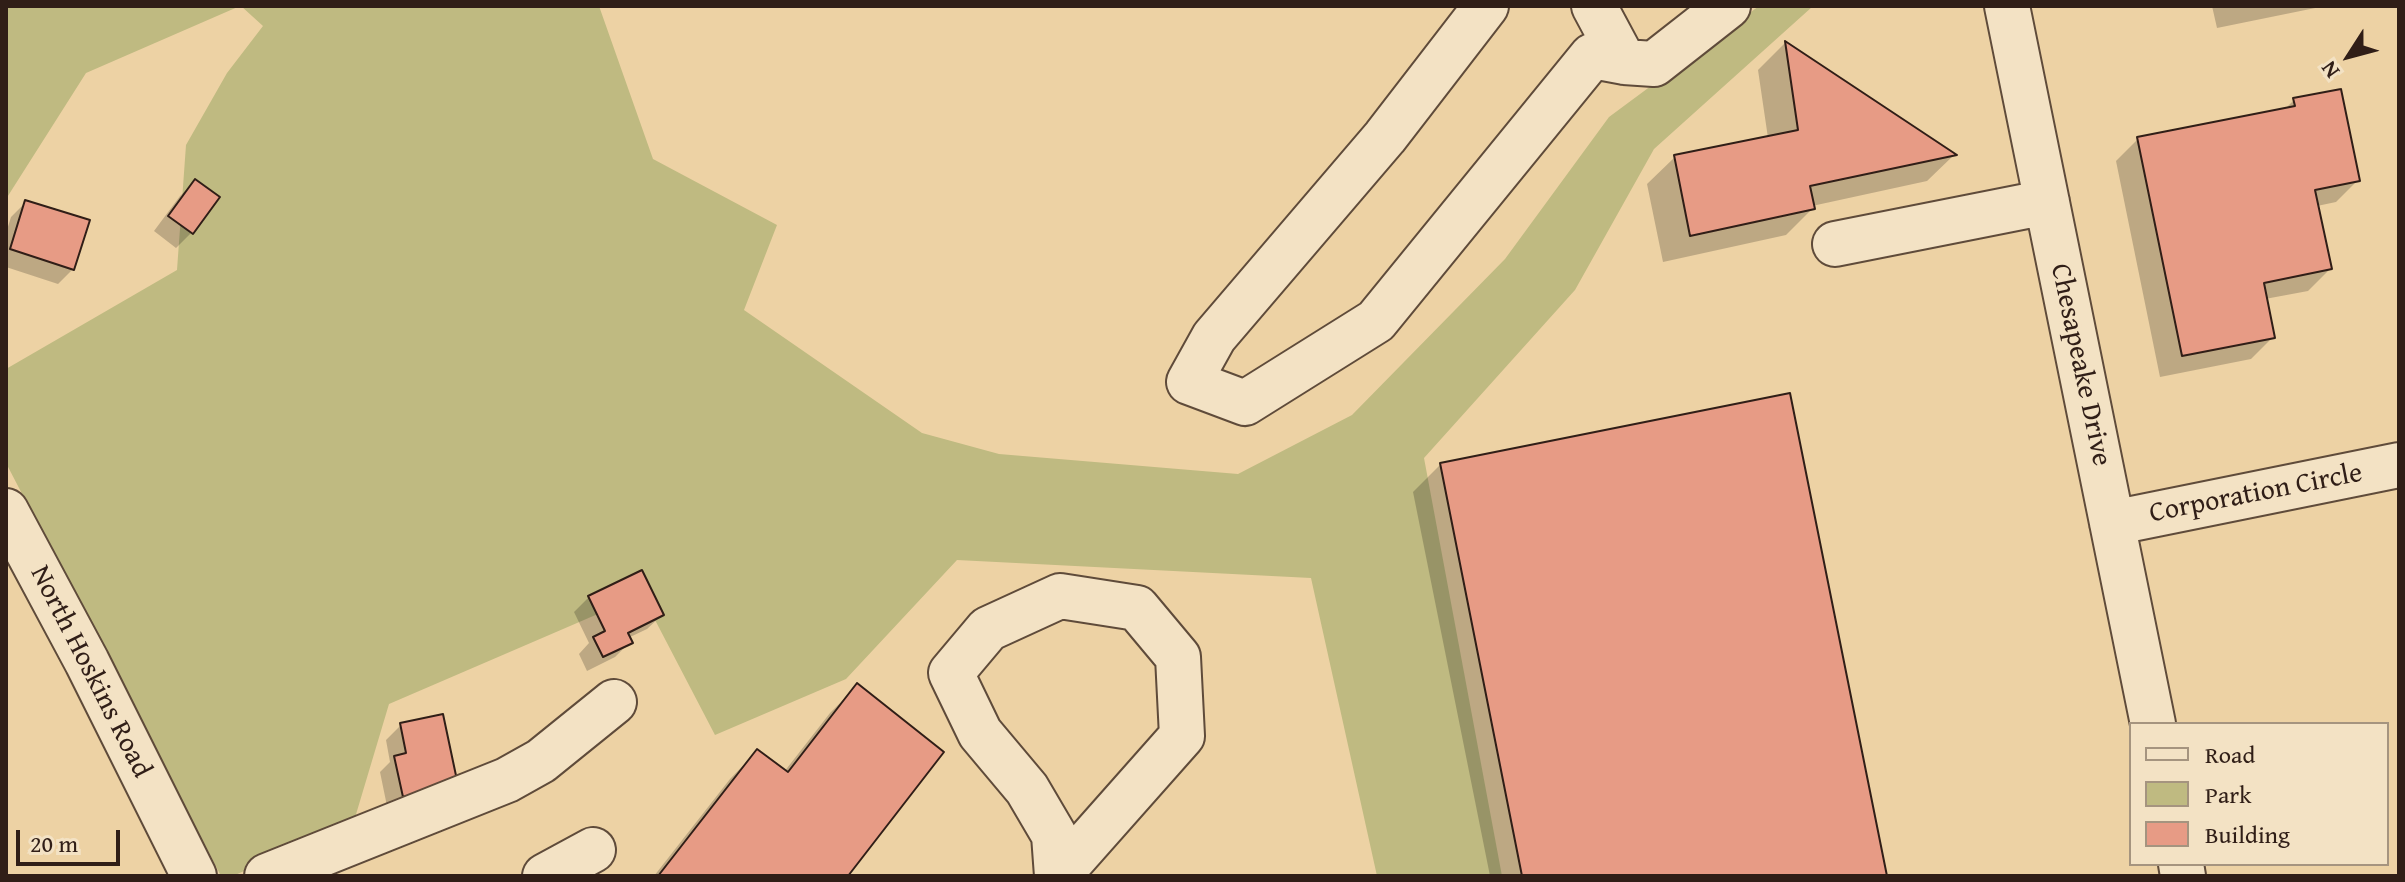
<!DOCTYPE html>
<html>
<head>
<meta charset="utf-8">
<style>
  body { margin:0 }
  #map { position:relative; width:2405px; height:882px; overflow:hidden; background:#edd2a4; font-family:"Gentium Book Plus",serif }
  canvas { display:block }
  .frame { position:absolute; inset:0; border:8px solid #301e17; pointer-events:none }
  .legend { position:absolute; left:2129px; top:722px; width:260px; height:144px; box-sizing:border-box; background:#f3e2c4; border:2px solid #a5947f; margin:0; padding:10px 14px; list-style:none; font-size:24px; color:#301e17 }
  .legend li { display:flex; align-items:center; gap:16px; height:40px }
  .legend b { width:40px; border:2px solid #a5947f }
  .north { position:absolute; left:2309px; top:16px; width:80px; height:80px; -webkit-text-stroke:6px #f3e2c4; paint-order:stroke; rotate:234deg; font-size:22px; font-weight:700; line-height:32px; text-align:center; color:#301e17 }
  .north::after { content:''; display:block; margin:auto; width:28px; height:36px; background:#301e17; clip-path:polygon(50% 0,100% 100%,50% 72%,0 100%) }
  .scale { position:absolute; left:16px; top:830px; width:104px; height:36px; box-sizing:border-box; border:4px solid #301e17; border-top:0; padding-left:10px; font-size:24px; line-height:28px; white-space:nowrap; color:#301e17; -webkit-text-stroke:6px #f3e2c4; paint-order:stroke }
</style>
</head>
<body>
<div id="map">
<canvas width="2405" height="882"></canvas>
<div class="frame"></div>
<ul class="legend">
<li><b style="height:10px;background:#f3e2c4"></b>Road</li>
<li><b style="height:22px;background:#bfba81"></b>Park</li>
<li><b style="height:22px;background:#e79b85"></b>Building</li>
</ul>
<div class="north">N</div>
<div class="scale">20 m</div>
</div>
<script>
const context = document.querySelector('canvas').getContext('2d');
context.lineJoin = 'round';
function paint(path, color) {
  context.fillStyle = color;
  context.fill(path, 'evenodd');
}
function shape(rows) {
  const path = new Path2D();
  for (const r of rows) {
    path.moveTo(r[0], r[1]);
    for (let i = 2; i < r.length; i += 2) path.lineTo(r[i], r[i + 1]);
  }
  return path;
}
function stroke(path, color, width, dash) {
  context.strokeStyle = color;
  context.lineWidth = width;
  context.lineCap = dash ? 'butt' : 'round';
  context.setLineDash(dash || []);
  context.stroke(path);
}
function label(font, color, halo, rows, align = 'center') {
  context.font = font + ' "Gentium Book Plus",serif';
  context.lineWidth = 8;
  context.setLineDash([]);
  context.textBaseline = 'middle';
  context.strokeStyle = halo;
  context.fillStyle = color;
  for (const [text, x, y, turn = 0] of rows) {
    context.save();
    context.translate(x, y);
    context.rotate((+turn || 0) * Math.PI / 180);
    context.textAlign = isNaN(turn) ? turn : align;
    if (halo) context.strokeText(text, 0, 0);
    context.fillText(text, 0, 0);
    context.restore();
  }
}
paint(shape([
  [6,6,240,6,86,73,6,199],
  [241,6,599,6,653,159,777,225,744,310,922,433,999,454,1238,474,1352,415,1505,259,1609,117,1759,6,1812,7,1654,149,1575,290,1424,458,1502,876,1377,876,1311,578,957,560,846,679,715,735,642,595,389,704,354,821,233,876,221,876,6,463,6,369,177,270,186,145,227,73,263,26]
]), '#bfba81');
paint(shape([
  [2212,6,2325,6,2217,28],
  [1785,43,1954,155,1927,181,1812,206,1813,208,1786,235,1663,262,1647,184,1675,157,1768,138,1758,70],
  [2294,100,2358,180,2336,202,2317,206,2330,269,2308,291,2265,299,2273,337,2251,359,2160,377,2116,161,2138,139,2284,110],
  [195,181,217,197,191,233,176,248,154,231,180,196],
  [26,202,73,269,58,284,6,267,6,233,11,217],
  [1441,464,1885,876,1490,876,1413,492],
  [589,597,662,615,647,629,628,638,630,642,615,657,587,671,579,654,589,643,574,612],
  [857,686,845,876,654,876,730,779,757,751,784,772,830,713],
  [401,725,456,784,388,811,380,772,390,762,386,740]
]), '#0003');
const building = shape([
  [1785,41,1957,155,1810,186,1815,209,1690,236,1674,155,1798,130,1785,41],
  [2341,89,2360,181,2315,190,2332,269,2264,283,2275,338,2182,356,2137,137,2295,106,2293,98,2341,89],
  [195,179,220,197,193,234,168,216,195,179],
  [25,200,90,220,74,270,10,249,25,200],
  [1790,393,1887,876,1522,876,1440,463,1790,393],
  [642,570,664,615,628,633,633,643,603,657,593,637,605,631,588,596,642,570],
  [857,683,944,752,848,876,658,876,757,749,788,772,857,683],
  [443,714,458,785,403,797,394,756,406,753,400,723,443,714]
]);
paint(building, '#e79b85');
stroke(building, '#301e17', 2);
const minor = shape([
  [1486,6,1385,137,1214,337,1189,382,1245,403,1376,321,1592,56,1624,62,1654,64,1728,6],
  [1594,6,1624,62],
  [2007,6,2153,724],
  [1835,244,2047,202],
  [6,511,87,662,194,876],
  [2112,523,2399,465],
  [2181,864,2183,876],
  [267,876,507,780,541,761,614,702],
  [545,876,593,850],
  [1057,876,1054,835,1027,789,980,733,951,673,988,629,1060,596,1137,608,1178,657,1182,736,1058,876]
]);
stroke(minor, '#5f4b3a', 48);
stroke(minor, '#f3e2c4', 44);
label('28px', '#301e17', '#f3e2c4', [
  ["Chesapeake Drive",2080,365,78],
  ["Corporation Circle",2256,494,-11],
  ["North Hoskins Road",90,672,63]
]);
</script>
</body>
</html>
